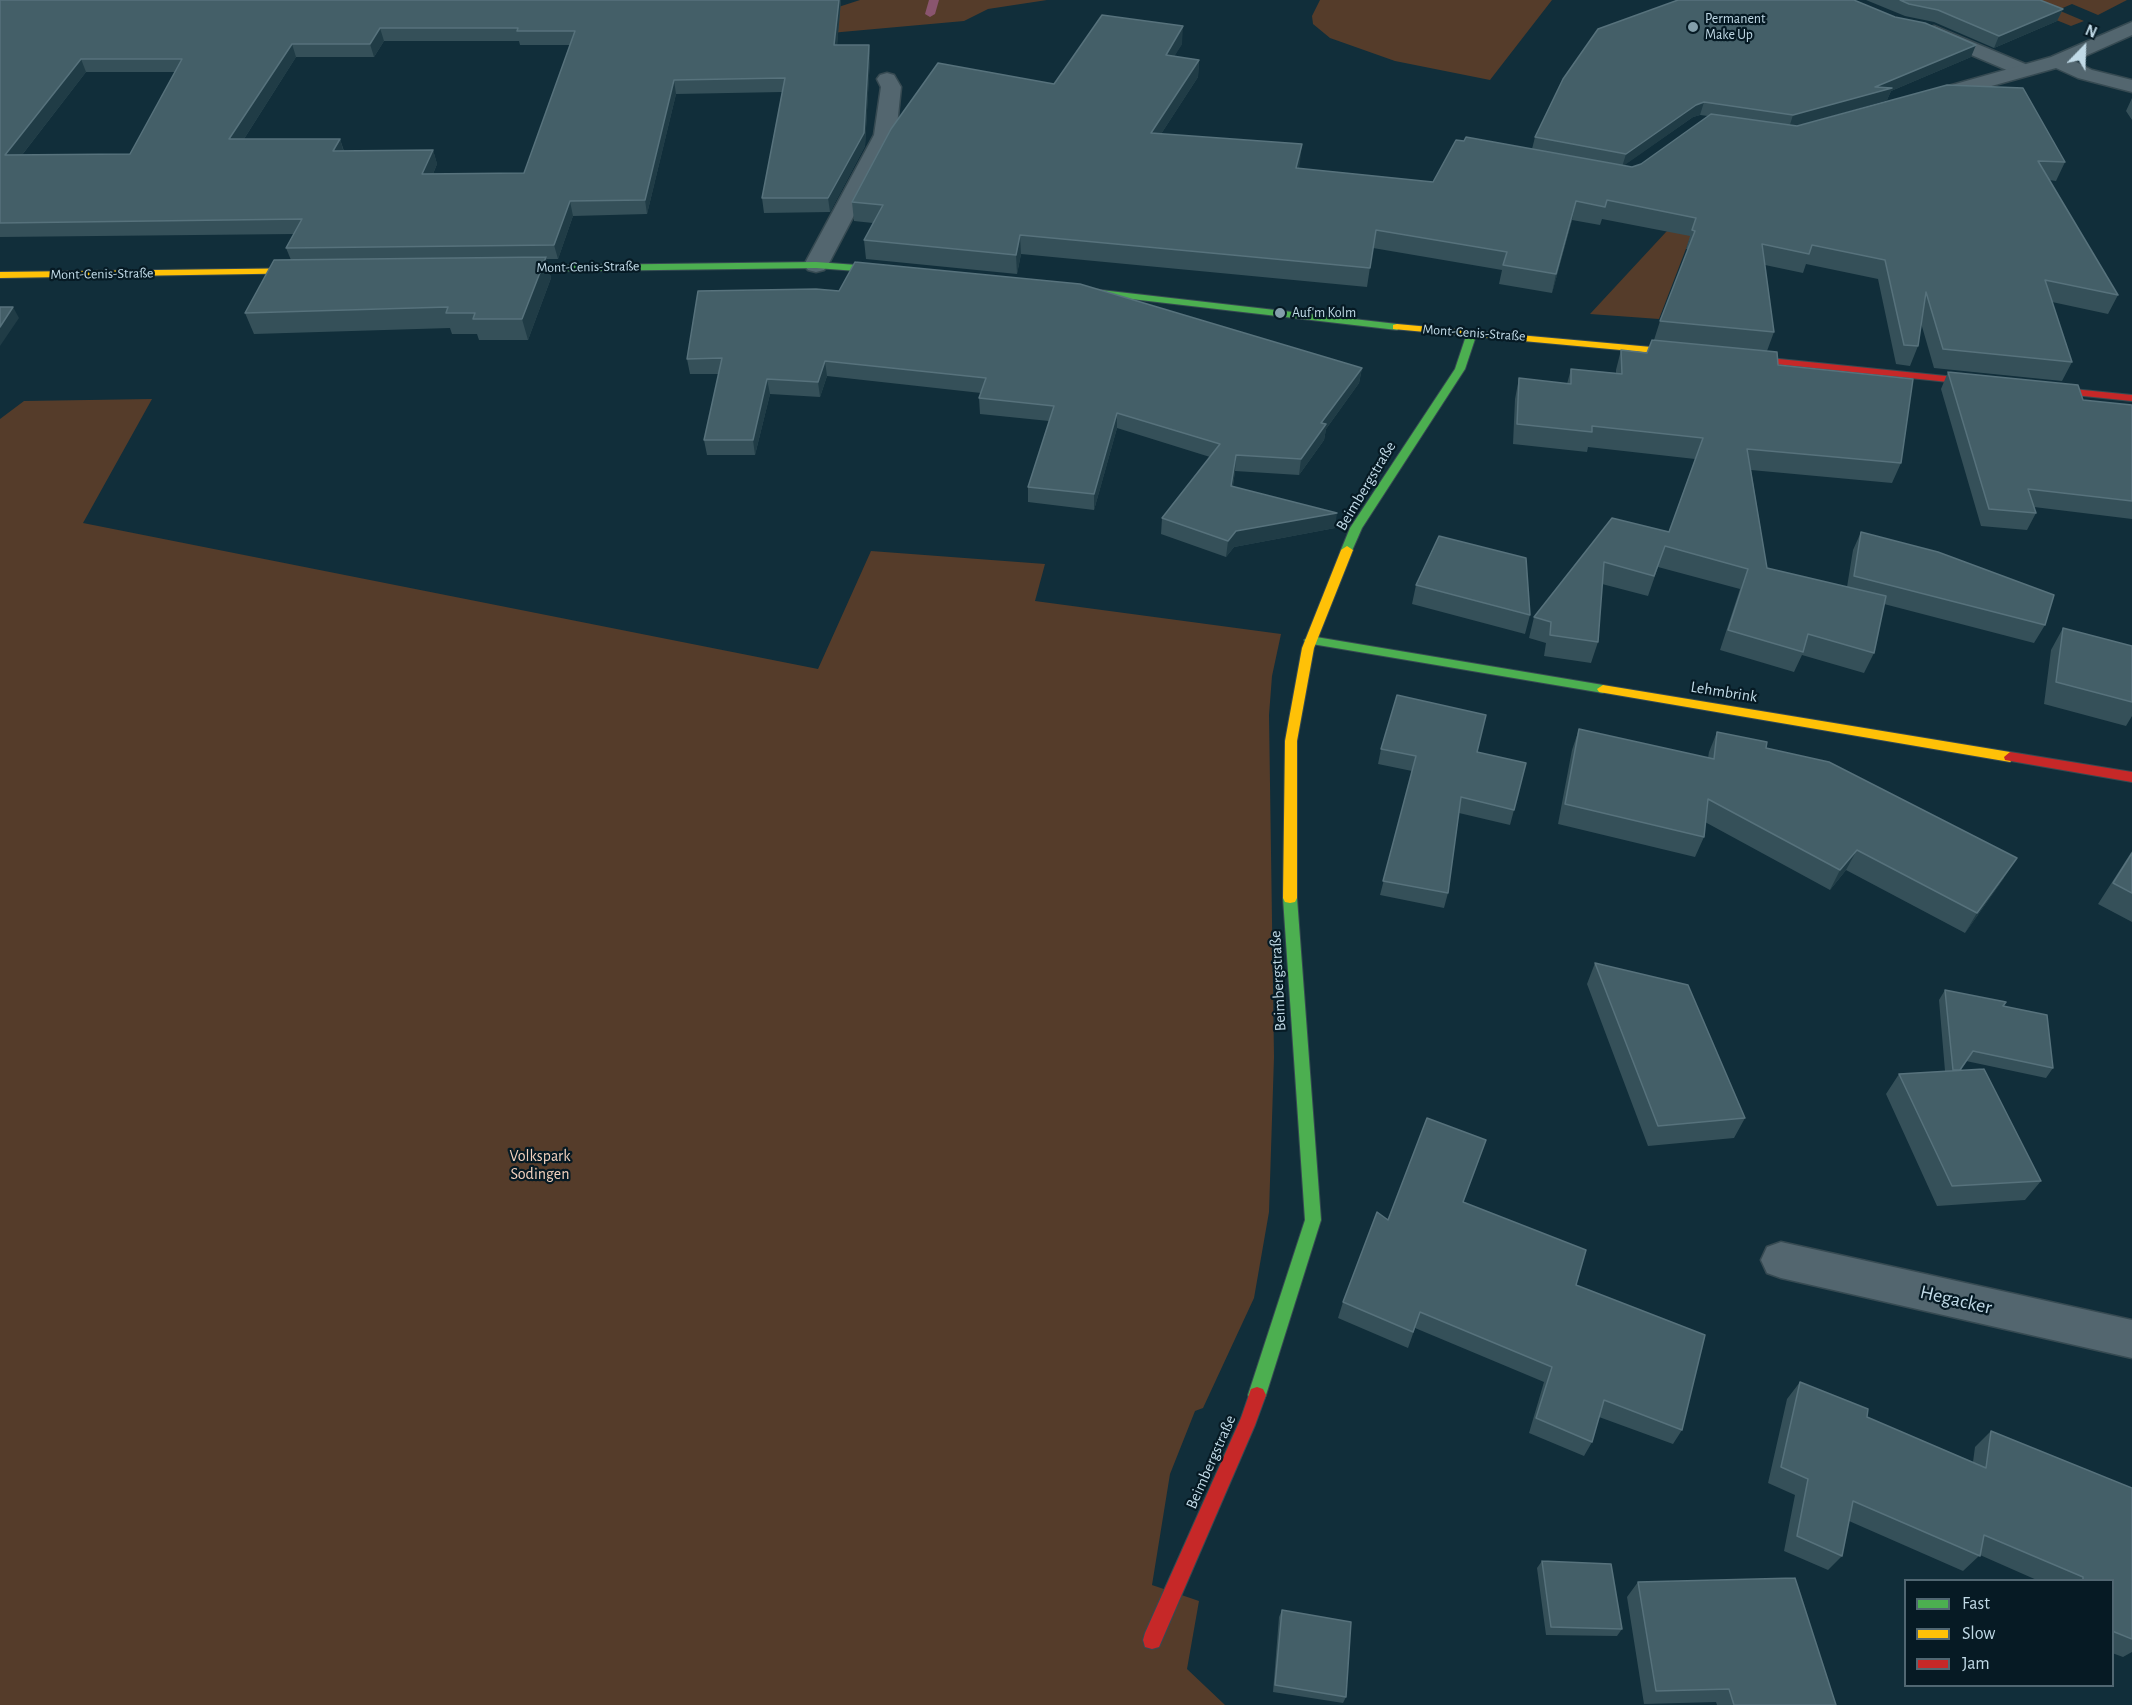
<!DOCTYPE html>
<html>
<head>
<meta charset="utf-8">
<style>
  body { margin:0 }
  #map { position:relative; width:2132px; height:1705px; overflow:hidden; background:#112e3a; font-family:"Alegreya Sans",sans-serif }
  canvas { display:block }
  .legend { position:absolute; left:1904px; top:1579px; width:210px; height:108px; box-sizing:border-box; background:#061a24; border:2px solid #516772; margin:0; padding:8px 10px; list-style:none; font-size:18px; color:#c1dae7 }
  .legend li { display:flex; align-items:center; gap:12px; height:30px }
  .legend b { width:30px; border:2px solid #516772 }
  .north { position:absolute; left:2054px; top:18px; width:60px; height:60px; -webkit-text-stroke:4px #061a24; paint-order:stroke; rotate:23deg; font-size:16px; font-weight:700; line-height:24px; text-align:center; color:#c1dae7 }
  .north::after { content:''; display:block; margin:auto; width:21px; height:27px; background:#c1dae7; clip-path:polygon(50% 0,100% 100%,50% 72%,0 100%) }
</style>
</head>
<body>
<div id="map">
<canvas width="2132" height="1705"></canvas>
<ul class="legend">
<li><b style="height:8px;background:#4caf50"></b>Fast</li>
<li><b style="height:8px;background:#ffc107"></b>Slow</li>
<li><b style="height:8px;background:#c62828"></b>Jam</li>
</ul>
<div class="north">N</div>
</div>
<script>
const context = document.querySelector('canvas').getContext('2d');
context.lineJoin = 'round';
function paint(path, color) {
  context.fillStyle = color;
  context.fill(path, 'evenodd');
}
function shape(rows) {
  const path = new Path2D();
  for (const r of rows) {
    path.moveTo(r[0], r[1]);
    for (let i = 2; i < r.length; i += 2) path.lineTo(r[i], r[i + 1]);
  }
  return path;
}
function stroke(path, color, width, dash) {
  context.strokeStyle = color;
  context.lineWidth = width;
  context.lineCap = dash ? 'butt' : 'round';
  context.setLineDash(dash || []);
  context.stroke(path);
}
function label(font, color, halo, rows, align = 'center') {
  context.font = font + ' "Alegreya Sans",sans-serif';
  context.lineWidth = 4.5;
  context.setLineDash([]);
  context.textBaseline = 'middle';
  context.strokeStyle = halo;
  context.fillStyle = color;
  for (const [text, x, y, turn = 0] of rows) {
    context.save();
    context.translate(x, y);
    context.rotate((+turn || 0) * Math.PI / 180);
    context.textAlign = isNaN(turn) ? turn : align;
    if (halo) context.strokeText(text, 0, 0);
    context.fillText(text, 0, 0);
    context.restore();
  }
}
paint(shape([
  [860,0,1047,0,988,9,964,21,730,42],
  [1320,0,1552,0,1490,80,1395,61,1330,38,1313,24,1312,16],
  [2007,0,2127,0,2098,15,2072,4,2058,10,2084,21,2071,26],
  [1707,194,1659,319,1590,314,1666,232],
  [152,399,83,523,818,669,871,551,1045,564,1035,601,1281,634,1272,676,1269,715,1274,1057,1269,1212,1254,1298,1203,1408,1195,1411,1170,1474,1152,1585,1199,1601,1187,1669,1225,1705,0,1705,0,419,24,401]
]), '#553c2a');
paint(shape([
  [929,0,939,0,935,14,930,17,925,14,929,0]
]), '#8a556f');
const lane = shape([
  [1934,26,2030,66,2033,70,2030,74,2016,74,1927,36,1924,32,1927,28,1934,26],
  [887,73,894,75,901,87,896,135,828,265,824,270,816,272,808,270,804,265,874,135,881,87,877,79,880,75,887,73]
]);
const street = shape([
  [2132,22,2132,35,2074,61,2092,70,2132,80,2132,92,2078,78,2056,68,1927,104,1920,102,1917,98,1920,94,2051,57,2132,22],
  [1781,1242,2132,1320,2132,1358,1781,1278,1767,1273,1761,1260,1767,1247,1781,1242]
]);
const fast = shape([
  [816,262,898,268,903,271,898,274,816,268,503,272,498,269,503,266,816,262],
  [1066,286,1397,324,1402,327,1397,330,1063,291,1063,287,1066,286],
  [1472,330,1477,333,1465,369,1362,528,1351,553,1343,553,1341,550,1350,528,1455,369,1467,333,1472,330],
  [1310,636,1603,685,1609,689,1603,693,1306,643,1304,640,1310,636],
  [1290,893,1295,894,1297,898,1321,1220,1266,1395,1263,1401,1257,1403,1251,1401,1248,1395,1305,1220,1283,898,1285,894,1290,893]
]);
const slow = shape([
  [313,268,316,269,316,273,0,278,0,272,313,268],
  [1397,324,1740,355,1745,358,1740,361,1393,329,1393,325,1397,324],
  [1347,546,1353,550,1314,648,1297,741,1297,898,1295,902,1290,903,1285,902,1283,898,1285,741,1302,648,1341,550,1347,546],
  [1603,685,2010,752,2016,757,2010,762,1599,692,1597,689,1603,685]
]);
const jam = shape([
  [1740,355,2132,395,2132,401,1736,360,1736,356,1740,355],
  [2010,752,2132,772,2132,782,2005,760,2004,757,2010,752],
  [1257,1387,1263,1389,1266,1395,1255,1425,1159,1647,1152,1649,1145,1647,1143,1640,1145,1633,1241,1418,1251,1389,1257,1387]
]);
stroke(lane, '#364a52', 3);
stroke(street, '#364a52', 3);
stroke(fast, '#364a52', 2);
stroke(slow, '#364a52', 2);
stroke(jam, '#364a52', 2);
paint(lane, '#53666f');
paint(street, '#53666f');
paint(fast, '#4caf50');
paint(slow, '#ffc107');
paint(jam, '#c62828');
paint(shape([
  [0,0,841,0,837,45,869,45,870,58,865,146,830,212,764,213,762,198,782,92,676,94,647,214,573,216,558,259,546,259,551,278,528,340,479,340,477,334,452,334,450,328,254,334,245,313,291,260,286,248,294,234,0,237],
  [384,41,519,41,520,45,570,45,524,173,433,174,437,164,433,150,344,151,340,139,244,139,296,57,374,57],
  [86,72,175,72,130,154,22,155],
  [1866,0,2040,0,2063,9,2057,21,1994,48,1934,22,1905,16],
  [1182,44,1174,56,1199,60,1198,77,1161,134,1302,144,1298,168,1433,182,1464,141,1532,149,1535,137,1563,79,1971,57,1891,91,1887,100,1795,126,2065,162,2056,181,2049,180,2118,295,2108,314,2052,302,2072,362,2062,381,1934,368,1921,323,1918,346,1910,366,1896,364,1878,279,1806,264,1803,273,1765,265,1774,332,1767,351,1778,365,1901,463,1892,483,1751,470,1767,568,1847,587,1853,550,1861,532,2045,625,2034,643,1884,604,1874,653,1864,673,1802,655,1794,672,1720,650,1740,589,1658,567,1648,596,1602,584,1598,642,1591,663,1544,656,1546,643,1529,638,1534,617,1612,518,1669,532,1695,459,1588,447,1587,452,1513,444,1515,399,1519,378,1567,384,1571,369,1616,373,1616,370,1621,350,1647,353,1654,340,1660,321,1688,249,1686,249,1690,236,1602,219,1600,225,1572,220,1552,293,1499,284,1502,270,1373,248,1367,287,1021,254,1017,274,866,259,864,240,873,223,854,221,852,202,1054,84],
  [1700,115,1708,116,1641,164,1632,167,1624,165,1693,117],
  [2132,98,2132,120,2126,111],
  [698,291,1362,368,1359,383,1326,429,1324,440,1299,475,1235,471,1233,486,1335,528,1234,547,1226,557,1161,534,1162,518,1210,457,1117,428,1094,510,1028,502,1028,487,1049,421,980,414,979,398,981,393,827,376,820,397,770,394,755,455,707,455,704,440,719,374,690,374,687,359],
  [1948,372,2083,400,2132,405,2132,519,2034,507,2036,513,2027,530,1981,526,1941,389],
  [1416,585,1530,615,1525,634,1412,604],
  [2063,628,2132,646,2132,716,2126,726,2044,704,2051,650],
  [1579,729,1708,758,1709,752,1717,732,1766,748,2004,878,1965,933,1846,870,1830,890,1705,822,1704,837,1695,857,1558,824,1572,750],
  [1381,749,1477,752,1514,810,1510,825,1459,813,1448,893,1444,908,1380,895,1412,771,1378,764],
  [2132,851,2132,922,2098,904],
  [1595,963,1745,1118,1734,1138,1648,1146,1587,984],
  [1945,990,2003,1006,2053,1068,2046,1078,1966,1061,1960,1070,2041,1181,2025,1200,1937,1206,1886,1094,1899,1074,1945,1071,1939,1000],
  [1464,1202,1576,1285,1682,1430,1673,1444,1599,1417,1592,1442,1584,1456,1529,1433,1544,1382,1415,1328,1408,1348,1338,1318,1343,1302,1388,1220],
  [1800,1382,1867,1417,1973,1462,1975,1447,1991,1431,2132,1488,2132,1652,2123,1657,2112,1653,2112,1581,2039,1581,1980,1555,1963,1571,1849,1521,1842,1556,1828,1570,1784,1551,1795,1495,1768,1483,1787,1399],
  [1542,1561,1622,1629,1617,1636,1546,1635,1537,1568],
  [1638,1582,1836,1705,1717,1705,1716,1702,1644,1704,1627,1597],
  [1282,1610,1346,1697,1343,1703,1273,1692,1279,1617]
]), '#355059');
paint(shape([
  [839,0,841,0,836,58,834,45],
  [2063,9,2057,21,1994,48,1999,36],
  [1183,26,1182,44,1165,72,1166,55],
  [380,28,384,41,374,57,370,44],
  [292,44,296,57,235,153,229,139],
  [869,45,870,58,865,146,830,212,828,198],
  [1976,45,1971,57,1891,91,1887,100,1789,128,1793,115,1875,87],
  [81,59,86,72,11,169,5,155],
  [1199,60,1198,77,1150,151,1151,133],
  [674,80,676,94,647,214,645,200],
  [1704,102,1700,115,1693,117,1622,167,1626,154,1696,105],
  [340,139,344,153,333,151],
  [1302,144,1300,163,1295,186,1296,168],
  [433,150,437,164,427,188,422,174],
  [570,201,573,216,558,259,554,245],
  [1576,201,1572,220,1552,293,1556,274],
  [1020,235,1021,254,1017,274,1016,255],
  [546,257,551,278,528,340,522,319],
  [13,307,19,318,0,346,0,327],
  [825,361,827,376,820,397,818,382],
  [1362,368,1359,383,1326,429,1324,440,1299,475,1301,459,1321,423],
  [767,379,770,394,755,455,753,440],
  [1117,413,1117,428,1094,510,1094,494],
  [1236,455,1235,471,1230,502,1231,486],
  [1337,513,1335,528,1234,547,1226,557,1228,541,1236,531],
  [1857,850,1846,870,1830,890,1840,870],
  [2017,858,2004,878,1965,933,1977,913]
]), '#203c46');
const building = shape([
  [0,0,839,0,834,45,869,45,864,133,828,198,762,198,785,78,674,80,645,200,570,201,554,245,286,248,302,219,0,223,0,0],
  [380,28,518,28,517,31,575,31,524,173,422,174,433,150,333,151,340,139,229,139,292,44,370,44,380,28],
  [81,59,182,59,130,154,5,155,81,59],
  [1678,0,1854,0,1895,17,1925,23,1976,45,1875,87,1892,88,1793,115,1704,102,1696,105,1626,154,1535,137,1563,79,1598,29,1678,0],
  [1900,0,2040,0,2063,9,1999,36,1938,10,1909,4,1900,0],
  [1102,15,1183,26,1166,55,1199,60,1151,133,1302,144,1296,168,1433,182,1456,140,1464,141,1466,137,1632,167,1641,164,1711,114,1797,126,1947,85,2023,88,2065,162,2038,161,2118,295,2045,280,2072,362,1943,349,1926,292,1918,346,1904,345,1885,260,1812,245,1809,254,1762,244,1774,332,1660,321,1695,231,1692,230,1696,218,1607,200,1605,207,1576,201,1556,274,1503,265,1507,252,1376,230,1370,268,1020,235,1016,255,864,240,883,205,852,202,891,129,938,63,1054,84,1102,15],
  [546,257,522,319,473,319,475,313,446,313,448,307,245,313,274,260,546,257],
  [855,262,1080,284,1362,368,1321,423,1326,424,1301,459,1236,455,1231,486,1337,513,1236,531,1228,541,1162,518,1220,444,1117,413,1094,494,1028,487,1054,406,979,398,986,378,825,361,818,382,767,379,753,440,704,440,722,358,687,359,698,291,816,289,839,291,855,262],
  [0,307,13,307,0,327,0,307],
  [1652,340,1777,352,1778,365,1913,379,1901,463,1747,449,1767,568,1886,596,1874,653,1808,634,1803,652,1728,630,1748,569,1665,546,1654,576,1604,562,1598,642,1550,635,1551,622,1534,617,1612,518,1669,532,1703,438,1592,426,1592,432,1517,424,1519,378,1571,384,1571,369,1622,374,1621,350,1647,353,1652,340],
  [1948,372,2078,385,2083,400,2132,405,2132,501,2028,489,2036,513,1989,509,1948,372],
  [1861,532,1938,552,2054,595,2045,625,1854,576,1861,532],
  [1439,536,1526,558,1530,615,1416,585,1439,536],
  [2063,628,2132,646,2132,702,2056,682,2063,628],
  [1397,695,1486,715,1477,752,1526,763,1514,810,1461,797,1448,893,1383,881,1416,756,1381,749,1397,695],
  [1579,729,1714,759,1717,732,1767,742,1766,748,1829,762,2017,858,1977,913,1857,850,1840,870,1708,799,1704,837,1565,804,1579,729],
  [2132,853,2132,893,2113,883,2132,853],
  [1595,963,1688,985,1745,1118,1658,1126,1595,963],
  [1945,990,2006,1002,2003,1006,2047,1015,2053,1068,1973,1051,1960,1070,1953,1070,1945,990],
  [1984,1069,2041,1181,1952,1186,1899,1074,1984,1069],
  [1427,1118,1486,1140,1463,1202,1586,1250,1576,1285,1705,1335,1682,1430,1604,1400,1592,1442,1536,1418,1552,1367,1420,1312,1413,1332,1343,1302,1377,1212,1388,1220,1427,1118],
  [1800,1382,1868,1409,1867,1417,1986,1468,1991,1431,2132,1488,2132,1639,2112,1631,2112,1581,2083,1581,2083,1577,1984,1535,1980,1556,1853,1501,1842,1556,1797,1536,1808,1479,1781,1467,1800,1382],
  [1542,1561,1611,1564,1622,1629,1551,1627,1542,1561],
  [1795,1578,1836,1705,1734,1705,1729,1689,1656,1691,1638,1582,1795,1578],
  [1282,1610,1351,1622,1346,1697,1275,1685,1282,1610]
]);
paint(building, '#445f68');
stroke(building, '#57727c', 1.5);
for (const [x, y, r, color] of [
  [1693,27,6,"#839eaa"],
  [1280,313,6,"#839eaa"]
]) {
  const dot = new Path2D();
  dot.arc(x, y, r, 0, 2 * Math.PI);
  context.fillStyle = color;
  context.fill(dot);
  stroke(dot, '#061a24', 2);
}
label('14px', '#c1dae7', '#061a24', [
  ["Permanent",1705,19],
  ["Make Up",1705,35],
  ["Auf'm Kolm",1292,313]
], 'left');
label('14px', '#c1dae7', '#061a24', [
  ["Mont-Cenis-Straße",588,267,-1],
  ["Mont-Cenis-Straße",102,274,-1],
  ["Mont-Cenis-Straße",1474,333,4]
]);
label('16px', '#c1dae7', '#061a24', [
  ["Beimbergstraße",1366,486,-59],
  ["Lehmbrink",1724,692,9],
  ["Beimbergstraße",1278,981,-93],
  ["Beimbergstraße",1211,1462,-66]
]);
label('16px', '#f5d3bf', '#061a24', [
  ["Volkspark",540,1156],
  ["Sodingen",540,1174]
]);
label('20px', '#c1dae7', '#061a24', [
  ["Hegacker",1956,1300,13]
]);
</script>
</body>
</html>
